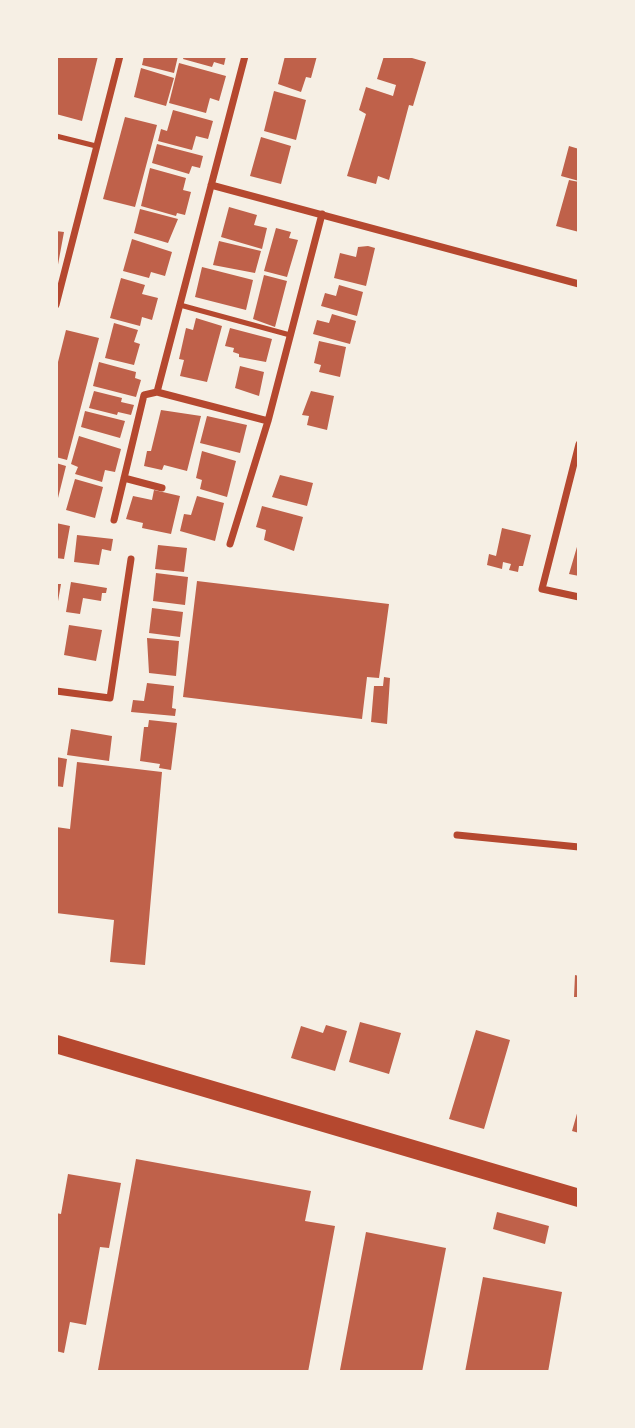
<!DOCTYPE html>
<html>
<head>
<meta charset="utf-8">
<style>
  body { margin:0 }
  #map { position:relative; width:635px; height:1428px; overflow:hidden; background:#f6efe4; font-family:Barlow,sans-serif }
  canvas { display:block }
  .frame { position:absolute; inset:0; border:58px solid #f6efe4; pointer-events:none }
</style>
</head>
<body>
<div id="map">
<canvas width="635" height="1428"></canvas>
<div class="frame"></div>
</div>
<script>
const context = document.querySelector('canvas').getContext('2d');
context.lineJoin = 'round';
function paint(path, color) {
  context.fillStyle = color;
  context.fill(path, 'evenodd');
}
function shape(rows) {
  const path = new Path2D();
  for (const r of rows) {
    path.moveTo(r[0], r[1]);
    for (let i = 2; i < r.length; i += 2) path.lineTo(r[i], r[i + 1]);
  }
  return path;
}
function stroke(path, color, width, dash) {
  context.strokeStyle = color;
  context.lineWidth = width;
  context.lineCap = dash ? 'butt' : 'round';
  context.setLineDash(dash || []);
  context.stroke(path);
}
paint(shape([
  [56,56,98,56,82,121,56,114],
  [144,56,178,56,174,73,142,65],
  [184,56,226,56,224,65,214,62,212,67,183,59],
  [285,56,317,56,311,78,306,77,301,92,278,84],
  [384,56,405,56,426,62,413,106,409,105,389,180,378,176,376,184,347,176,366,114,359,110,366,87,393,96,396,85,377,79],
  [179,63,226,76,219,101,210,98,206,113,169,103],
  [141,68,174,78,166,106,134,97],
  [274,91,306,100,296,140,264,131],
  [173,110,213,121,208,139,196,136,192,150,158,141,161,129,167,131],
  [125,117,157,125,135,207,103,199],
  [261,137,291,146,281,184,250,176],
  [157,144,203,156,200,168,192,166,189,174,152,163],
  [569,146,579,149,579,181,561,176],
  [150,168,186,178,183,190,191,192,185,215,177,213,176,216,141,206],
  [569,180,579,182,579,232,556,226],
  [229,207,257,215,254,225,267,228,262,249,221,237],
  [140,209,178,219,168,243,134,233],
  [276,228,291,232,289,238,298,240,287,277,264,271],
  [56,231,64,232,57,270,56,270],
  [132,239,172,252,165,276,151,272,149,278,123,271],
  [219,241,261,251,255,273,213,265],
  [368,246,375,248,366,286,334,278,340,253,356,257,358,247],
  [202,267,253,280,246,310,195,297],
  [264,275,287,281,275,327,253,319],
  [121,278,145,285,142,294,158,298,152,320,142,317,140,326,110,318],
  [339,285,363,292,357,316,321,306,325,293,336,296],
  [332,314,356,321,350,344,313,334,317,320,329,323],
  [196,318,222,326,207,382,180,376,184,360,179,359,186,328,193,330],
  [114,323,138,330,134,342,140,344,134,365,105,358],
  [230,328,272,339,266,362,239,357,239,354,233,352,234,348,225,346],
  [66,330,99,338,67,460,56,457,56,370],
  [319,341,346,347,340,377,319,372,321,365,314,363],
  [99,362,136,372,135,378,141,380,136,397,93,386],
  [240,366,264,372,259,396,235,388],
  [94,391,122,398,121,402,134,405,131,415,118,412,117,415,89,408],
  [311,391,334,396,327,430,307,425,309,416,302,415],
  [161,410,201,416,187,471,164,465,162,470,144,466,147,451,151,451],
  [85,411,125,421,120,438,81,427],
  [207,416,247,425,240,453,200,443],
  [79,436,121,449,115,472,105,470,102,482,75,474,78,467,71,464],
  [202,451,236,461,227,497,200,489,202,480,196,478],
  [56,463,66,466,57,502,56,502],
  [280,475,313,483,307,506,272,497],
  [75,479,103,487,95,518,66,510],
  [154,490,180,496,171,534,142,528,143,523,126,519,133,496,152,500],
  [197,496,224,503,215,541,180,531,184,514,191,515],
  [262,506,303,517,294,551,264,540,266,530,256,527],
  [56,523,70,526,64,559,56,558],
  [502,528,531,535,523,566,519,566,518,572,509,570,511,564,503,562,502,569,487,565,489,554,496,556],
  [77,535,113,539,111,551,102,549,99,565,74,562],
  [579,540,579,576,569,574],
  [158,545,187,548,184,572,155,569],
  [156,573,188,577,185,605,153,601],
  [197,581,389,604,379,678,367,677,362,719,183,697],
  [71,582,107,588,106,593,102,593,101,601,83,598,80,614,66,612],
  [56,584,61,584,57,607,56,607],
  [152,608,183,612,180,637,149,633],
  [69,625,102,630,96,661,64,655],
  [147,638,179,641,176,676,149,673],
  [384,677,390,678,387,724,371,722,374,686,383,686],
  [147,683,174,686,172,708,176,709,175,716,131,712,133,700,144,701],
  [149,720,177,723,171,770,159,768,160,764,140,761,144,727,148,727],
  [71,729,112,736,109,761,67,755],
  [56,757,67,759,63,787,56,786],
  [77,762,162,772,145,965,110,962,114,920,56,913,56,827,70,829],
  [575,975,579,976,579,997,574,997],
  [360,1022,401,1033,389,1074,349,1062],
  [326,1025,347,1031,335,1071,291,1058,301,1026,323,1033],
  [476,1030,510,1040,484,1129,449,1119],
  [578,1110,579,1110,579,1133,572,1131],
  [136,1159,311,1191,305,1221,335,1226,308,1372,98,1370],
  [68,1174,121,1183,109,1248,100,1247,86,1325,70,1322,64,1353,56,1351,56,1213,61,1214],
  [497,1212,549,1226,545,1244,493,1229],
  [366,1232,446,1248,422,1372,340,1370],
  [483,1277,562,1292,548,1372,465,1372]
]), '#bf614a');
stroke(shape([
  [56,136,96,146],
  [180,305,290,335]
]), '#b5482f', 5);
stroke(shape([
  [245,56,157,392,268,421],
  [211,185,579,284],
  [56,305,120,56],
  [579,444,542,589,579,597],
  [124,478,162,488],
  [114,520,144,395,157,392],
  [230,544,268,421,322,214],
  [56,691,110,698,131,559],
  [457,835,579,847]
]), '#b5482f', 7);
stroke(shape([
  [56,1044,579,1198]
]), '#b5482f', 18);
</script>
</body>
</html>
